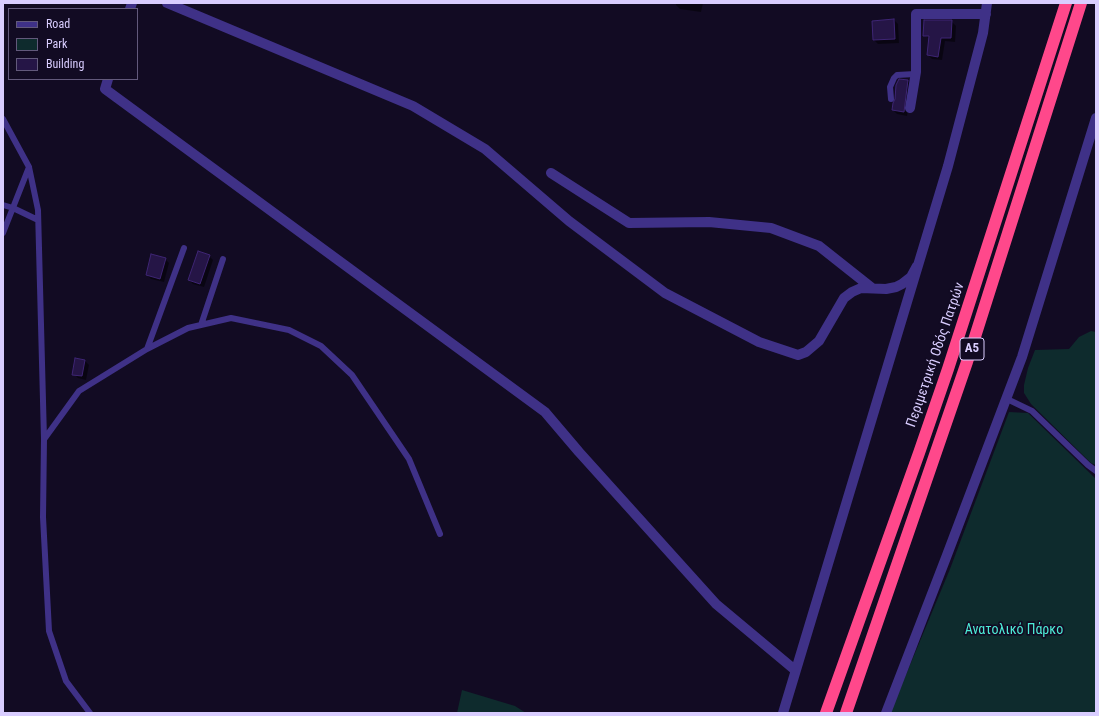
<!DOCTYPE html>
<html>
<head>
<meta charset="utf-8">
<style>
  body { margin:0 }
  #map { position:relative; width:1099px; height:716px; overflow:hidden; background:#120b23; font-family:"Roboto Condensed",sans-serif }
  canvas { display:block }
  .frame { position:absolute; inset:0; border:4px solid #d9cdff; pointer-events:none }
  .legend { position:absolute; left:8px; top:8px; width:130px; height:72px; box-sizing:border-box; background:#120b23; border:1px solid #62597b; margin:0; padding:5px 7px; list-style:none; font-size:12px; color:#d9cdff }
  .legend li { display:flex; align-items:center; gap:8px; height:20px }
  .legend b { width:20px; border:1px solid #62597b }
</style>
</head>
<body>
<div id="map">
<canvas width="1099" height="716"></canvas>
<div class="frame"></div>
<ul class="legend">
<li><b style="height:5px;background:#3f3187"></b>Road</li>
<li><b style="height:11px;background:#0e2b2d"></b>Park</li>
<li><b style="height:11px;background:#251546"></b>Building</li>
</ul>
</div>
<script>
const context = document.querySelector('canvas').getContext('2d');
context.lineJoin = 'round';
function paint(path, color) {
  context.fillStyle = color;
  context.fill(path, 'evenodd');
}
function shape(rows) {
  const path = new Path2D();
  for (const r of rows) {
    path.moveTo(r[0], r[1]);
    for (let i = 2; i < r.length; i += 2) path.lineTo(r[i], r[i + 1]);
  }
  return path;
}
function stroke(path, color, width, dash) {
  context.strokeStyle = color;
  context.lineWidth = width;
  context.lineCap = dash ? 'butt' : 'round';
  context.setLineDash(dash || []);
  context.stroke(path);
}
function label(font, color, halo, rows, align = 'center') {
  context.font = font + ' "Roboto Condensed",sans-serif';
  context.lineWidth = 3.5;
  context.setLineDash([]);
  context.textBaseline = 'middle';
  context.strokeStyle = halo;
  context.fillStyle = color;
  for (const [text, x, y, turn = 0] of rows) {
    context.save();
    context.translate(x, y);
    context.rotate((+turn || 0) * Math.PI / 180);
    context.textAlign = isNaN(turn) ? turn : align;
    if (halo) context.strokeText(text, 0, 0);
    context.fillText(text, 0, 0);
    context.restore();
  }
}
paint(shape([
  [1091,331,1096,332,1096,465,1091,463,1031,404,1024,393,1024,385,1028,368,1035,350,1069,349,1079,337],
  [1009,412,1028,413,1096,479,1096,713,890,713,950,569],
  [462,690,515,706,526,713,457,713]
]), '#0e2b2d');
paint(shape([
  [676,3,703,3,701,12,680,9,676,5],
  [894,20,898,24,899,43,878,44,874,40,873,22],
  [952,22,956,26,955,42,945,41,942,60,932,59,928,55,930,39,924,35],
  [908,81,912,85,907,116,897,114,893,110,896,99],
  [209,256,213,260,204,287,193,284,189,280],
  [165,259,169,263,164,282,151,279,147,275],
  [85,361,89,365,86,380,78,378,74,374]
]), '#0007');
const building = shape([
  [894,19,895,39,873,40,872,21,894,19],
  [924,20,952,20,951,38,941,38,938,57,927,55,929,36,923,36,924,20],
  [899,79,908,80,904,112,892,110,893,103,895,99,896,85,899,79],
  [198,251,210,255,200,284,188,280,198,251],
  [151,254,166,258,160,279,146,275,151,254],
  [75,358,85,360,82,376,72,375,75,358]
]);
paint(building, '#251546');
stroke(building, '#3e2574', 1);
stroke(shape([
  [891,99,890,87,894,78,897,75,915,74],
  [3,119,29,167,38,210,44,439,43,517,49,631,66,681,90,713],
  [3,205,13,208,38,220],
  [3,233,29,167],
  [201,325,223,259],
  [147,349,184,248],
  [1007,399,1032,411,1088,465,1096,471],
  [45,438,79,391,147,349,188,328,231,318,289,330,321,346,352,375,409,459,440,534]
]), '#3f3187', 6);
stroke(shape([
  [167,3,413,106,485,149,569,221,665,293,759,342,798,355,806,352,819,341,844,298,852,292,861,288,886,289,896,287,902,284,911,277,917,266],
  [130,9,132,3],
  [108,79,105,89,545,412,579,452,716,604,795,670],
  [910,108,916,72,916,14,986,14],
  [551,173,629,223,709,222,771,228,819,246,872,288],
  [783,713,948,166,983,33,987,3]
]), '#3f3187', 10);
stroke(shape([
  [886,713,947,555,1022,357,1096,118]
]), '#3f3187', 10);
stroke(shape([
  [826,713,919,453,948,369,1066,3],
  [846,713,967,362,1081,3]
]), '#ff488b', 12);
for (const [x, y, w] of [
  [972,349,24]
]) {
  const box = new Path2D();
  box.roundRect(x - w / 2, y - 11, w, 22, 3);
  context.fillStyle = '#120b23';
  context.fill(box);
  stroke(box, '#d9cdff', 1);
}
label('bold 13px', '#d9cdff', null, [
  ["Α5",972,349]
]);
label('14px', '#d9cdff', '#120b23', [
  ["Περιμετρική Οδός Πατρών",936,355,-71]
]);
label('14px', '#4debd6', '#120b23', [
  ["Ανατολικό Πάρκο",1014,630]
]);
</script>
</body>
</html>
